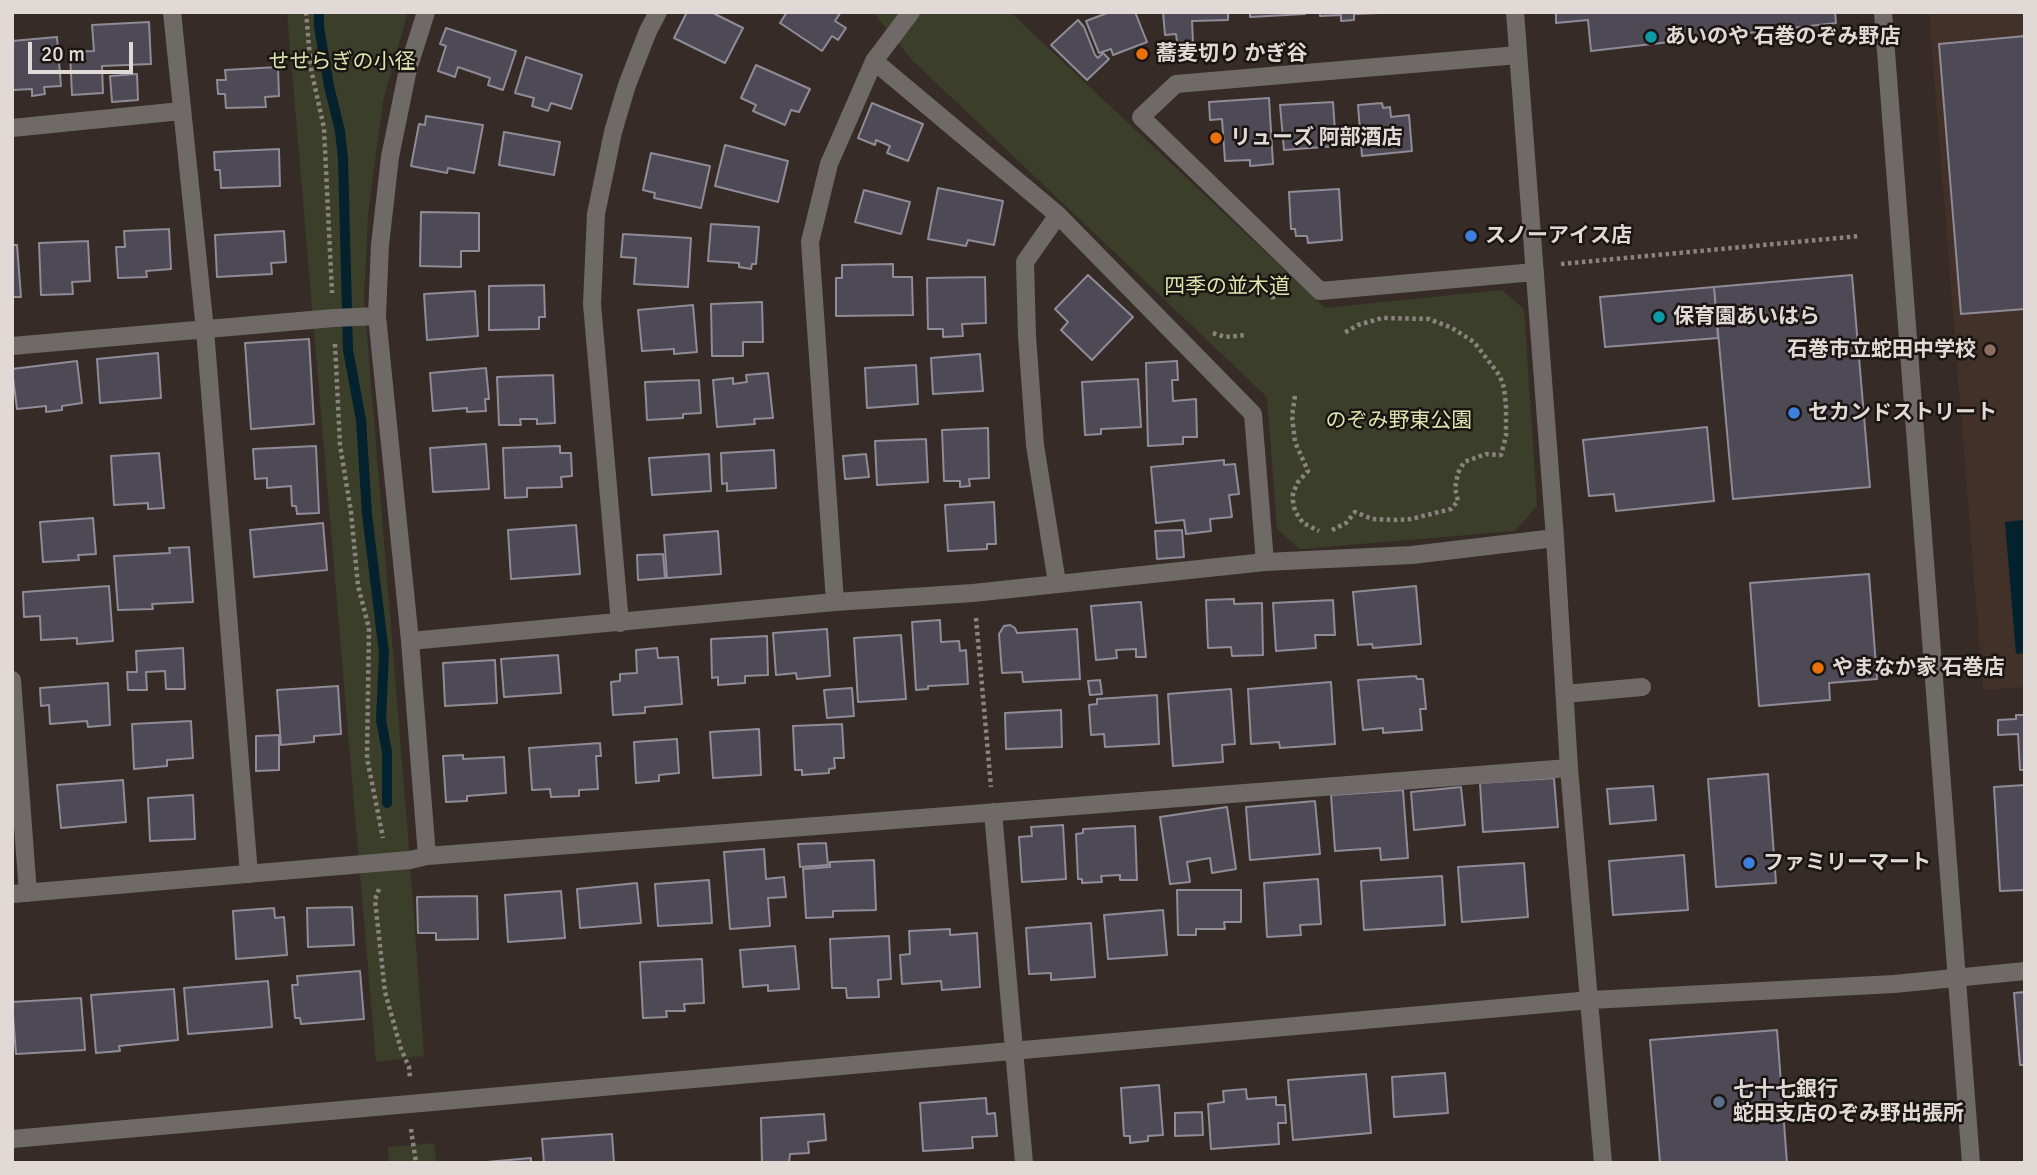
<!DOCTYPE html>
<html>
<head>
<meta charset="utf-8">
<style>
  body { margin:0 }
  #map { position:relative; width:2037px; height:1175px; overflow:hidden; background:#362b26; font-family:Signika,sans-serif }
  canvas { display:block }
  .frame { position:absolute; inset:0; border:14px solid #e0d9d5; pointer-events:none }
  .scale { position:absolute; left:28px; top:42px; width:105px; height:32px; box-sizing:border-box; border:4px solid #e0d9d5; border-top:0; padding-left:9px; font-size:21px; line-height:24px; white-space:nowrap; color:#e0d9d5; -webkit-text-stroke:5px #1a1512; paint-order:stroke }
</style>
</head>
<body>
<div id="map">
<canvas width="2037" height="1175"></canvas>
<div class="frame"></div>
<div class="scale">20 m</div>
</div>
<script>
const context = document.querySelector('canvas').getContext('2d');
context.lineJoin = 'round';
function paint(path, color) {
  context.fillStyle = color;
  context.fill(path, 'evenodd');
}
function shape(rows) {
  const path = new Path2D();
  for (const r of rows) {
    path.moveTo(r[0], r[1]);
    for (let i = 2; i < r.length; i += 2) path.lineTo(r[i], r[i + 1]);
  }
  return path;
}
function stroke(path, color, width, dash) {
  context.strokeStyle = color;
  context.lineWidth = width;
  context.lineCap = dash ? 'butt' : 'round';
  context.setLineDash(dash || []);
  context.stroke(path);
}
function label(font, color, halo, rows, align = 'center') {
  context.font = font + ' Signika,"Noto Sans JP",sans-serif';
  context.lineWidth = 5;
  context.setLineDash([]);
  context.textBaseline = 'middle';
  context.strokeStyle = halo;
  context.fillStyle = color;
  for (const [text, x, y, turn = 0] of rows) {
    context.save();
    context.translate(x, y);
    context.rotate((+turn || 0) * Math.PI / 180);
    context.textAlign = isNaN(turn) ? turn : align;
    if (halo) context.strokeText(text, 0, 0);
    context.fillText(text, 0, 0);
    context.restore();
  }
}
paint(shape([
  [1929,12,2025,12,2025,687,1983,690]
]), '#423128');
paint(shape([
  [287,12,400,12,407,15,383,101,368,214,364,298,410,860,424,1056,376,1062],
  [873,12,1010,12,1325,308,1502,290,1524,309,1537,506,1515,531,1300,549,1277,529,1267,397,912,60],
  [434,1143,436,1163,389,1163,388,1147]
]), '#3b3f2a');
paint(shape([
  [2025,520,2025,653,2016,654,2005,522]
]), '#04212e');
stroke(shape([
  [319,12,319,27,329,86,340,131,343,159,348,350,361,420,367,514,384,653,381,720,387,752,387,803]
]), '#04212e', 10);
const building = shape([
  [687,12,711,12,743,28,725,63,674,38,687,12],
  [787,12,841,12,835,21,846,28,838,40,832,36,822,51,780,23,787,12],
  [1110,12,1135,12,1147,42,1113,55,1111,49,1099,53,1086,21,1110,12],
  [1163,12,1228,12,1228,20,1192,21,1193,42,1177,42,1176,34,1165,35,1163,12],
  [1250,12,1305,12,1305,14,1250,17,1250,12],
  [1320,12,1379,12,1379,13,1354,14,1354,20,1341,21,1341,15,1320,16,1320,12],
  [1556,12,1835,12,1836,23,1591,51,1588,20,1556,23,1556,12],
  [1078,20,1084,27,1095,55,1098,58,1103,53,1109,59,1087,80,1051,45,1078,20],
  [149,22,151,64,102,66,103,93,72,95,70,52,94,51,92,25,149,22],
  [446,28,516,51,503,90,488,85,490,78,458,67,455,77,438,71,446,46,440,44,446,28],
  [2025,36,2025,309,1961,314,1939,44,2025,36],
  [57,37,61,86,44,87,45,94,32,96,32,89,13,90,12,41,57,37],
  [526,57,582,75,571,109,551,103,548,111,532,106,534,98,515,93,526,57],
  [756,65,810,89,799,112,791,110,785,125,753,111,756,105,741,98,756,65],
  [278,67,279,96,265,97,266,107,226,108,225,94,218,94,217,80,226,80,225,70,278,67],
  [137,74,138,100,112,102,110,76,137,74],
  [1269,98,1273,164,1250,166,1250,160,1225,161,1222,119,1210,120,1209,102,1269,98],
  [1333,102,1336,146,1284,150,1280,105,1333,102],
  [872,103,923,124,908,161,887,153,890,146,876,140,875,145,858,138,872,103],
  [1382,103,1383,108,1390,107,1391,117,1409,115,1412,151,1362,156,1358,105,1382,103],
  [426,116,483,125,474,173,448,168,447,173,411,166,419,124,425,125,426,116],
  [504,132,560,142,554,175,499,165,504,132],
  [725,145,788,161,778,202,715,186,725,145],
  [279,149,280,186,221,188,220,170,215,170,214,152,279,149],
  [651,153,710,166,701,208,654,198,655,193,643,190,651,153],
  [938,188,1003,201,994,245,968,240,966,246,928,239,938,188],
  [1339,189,1342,240,1308,243,1307,236,1296,236,1295,229,1291,229,1289,192,1339,189],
  [864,190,910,202,901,234,855,222,864,190],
  [421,212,479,213,479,251,461,251,461,267,420,266,421,212],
  [711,224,759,227,756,264,752,264,751,269,739,267,739,263,708,261,711,224],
  [169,229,171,269,146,271,147,277,118,278,116,247,125,247,124,231,169,229],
  [284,231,286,262,271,263,272,274,217,277,215,235,284,231],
  [623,234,691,238,688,287,634,284,636,258,621,257,623,234],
  [88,241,90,281,72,282,73,294,41,295,39,243,88,241],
  [12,245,17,245,21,297,12,297,12,245],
  [893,264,893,277,912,277,913,315,836,316,836,278,842,278,842,265,893,264],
  [1088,275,1133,317,1092,360,1061,330,1068,322,1055,309,1088,275],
  [1852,275,1870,487,1733,499,1714,287,1852,275],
  [985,277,986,323,962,324,963,336,943,337,943,329,928,329,927,278,985,277],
  [544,285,545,317,539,317,539,329,489,330,489,286,544,285],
  [1714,287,1718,338,1605,347,1600,297,1714,287],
  [475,291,478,336,427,340,424,294,475,291],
  [762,302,763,342,743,342,743,356,712,356,711,304,762,302],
  [693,305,697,352,674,354,674,349,642,351,638,310,693,305],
  [309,339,314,424,251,429,245,343,309,339],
  [158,353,161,398,100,403,97,359,158,353],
  [980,354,983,391,933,394,931,358,980,354],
  [77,361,82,403,62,406,62,410,46,412,46,406,17,409,12,369,77,361],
  [1177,361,1178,380,1172,380,1173,401,1196,399,1197,437,1183,437,1183,444,1148,446,1146,363,1177,361],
  [916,365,918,404,867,408,865,368,916,365],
  [486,368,489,399,485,399,486,411,467,412,467,408,433,411,430,373,486,368],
  [768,373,773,418,754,419,755,424,717,427,713,380,733,378,733,384,747,382,746,375,768,373],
  [553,375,555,423,537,424,537,419,520,419,521,425,499,425,497,377,553,375],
  [1138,379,1141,427,1101,429,1101,434,1085,435,1082,382,1138,379],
  [699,380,701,413,683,414,683,418,647,420,645,382,699,380],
  [1707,427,1714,501,1616,511,1614,494,1589,496,1583,440,1707,427],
  [988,428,989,478,969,479,970,486,960,487,960,481,944,481,942,430,988,428],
  [926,439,928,482,877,485,875,441,926,439],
  [486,444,489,489,433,492,430,448,486,444],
  [316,446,319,513,297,514,296,506,292,506,291,486,267,488,267,478,255,479,253,449,316,446],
  [560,446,560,453,571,453,572,476,561,477,562,487,527,488,527,497,505,498,503,448,560,446],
  [774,450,776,488,727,491,727,483,722,484,721,453,774,450],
  [159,453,164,508,148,509,148,503,114,505,111,456,159,453],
  [709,454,711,491,652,495,649,458,709,454],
  [866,454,869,477,845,479,843,456,866,454],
  [1224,460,1224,465,1235,464,1239,494,1229,495,1232,517,1210,519,1211,531,1186,534,1184,520,1156,523,1151,467,1224,460],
  [994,502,996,544,987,544,987,549,948,551,945,505,994,502],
  [93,518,96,554,78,555,79,560,43,562,40,522,93,518],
  [323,523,327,570,254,577,250,530,323,523],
  [576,525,580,574,511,579,508,530,576,525],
  [1182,530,1184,557,1157,559,1155,531,1182,530],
  [718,531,721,574,667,578,664,535,718,531],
  [189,547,193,602,152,604,153,609,118,610,114,556,170,553,169,548,189,547],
  [663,554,665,578,638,580,637,555,663,554],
  [1869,574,1877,679,1829,683,1830,700,1759,706,1750,583,1869,574],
  [109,586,113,641,77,644,77,638,41,640,40,616,24,617,23,592,109,586],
  [1416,586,1421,644,1373,648,1372,644,1358,645,1353,592,1416,586],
  [1234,599,1234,604,1262,603,1263,655,1232,656,1231,647,1208,648,1206,600,1234,599],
  [1333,600,1335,635,1315,635,1316,648,1276,651,1273,603,1333,600],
  [1141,602,1146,657,1136,657,1136,649,1116,650,1117,658,1096,660,1091,606,1141,602],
  [940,620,941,642,959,641,960,651,966,650,968,684,928,686,928,689,916,690,912,622,940,620],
  [1010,625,1015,628,1017,633,1077,629,1080,679,1023,682,1022,672,1002,673,999,634,1004,626,1010,625],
  [827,629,830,676,797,679,796,673,776,675,773,633,827,629],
  [901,635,906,699,858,702,854,638,901,635],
  [767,636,768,675,745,676,745,683,718,685,718,677,712,678,711,639,767,636],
  [183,648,185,689,166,689,165,671,146,672,147,690,128,690,127,672,137,672,136,651,183,648],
  [657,648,658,658,678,657,682,704,645,707,645,713,613,715,611,682,620,681,620,674,637,673,636,650,657,648],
  [558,655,561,693,504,697,501,659,558,655],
  [495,660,497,703,445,706,443,663,495,660],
  [1416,676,1417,679,1423,679,1426,709,1420,709,1422,730,1383,733,1383,728,1363,730,1358,680,1416,676],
  [1100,680,1102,694,1090,695,1088,681,1100,680],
  [1331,682,1335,744,1280,748,1279,742,1251,744,1248,689,1331,682],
  [108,683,110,725,88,727,87,721,50,724,49,705,41,706,40,688,108,683],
  [338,686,341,734,314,736,314,742,281,745,277,690,338,686],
  [852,688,854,716,827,718,824,690,852,688],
  [1231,689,1235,744,1222,745,1223,762,1173,766,1168,694,1231,689],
  [1157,695,1159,744,1105,747,1104,734,1091,735,1089,705,1097,704,1097,699,1157,695],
  [1061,710,1062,747,1006,749,1005,713,1061,710],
  [2016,715,2025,715,2025,770,2020,770,2018,734,1998,735,1998,720,2016,719,2016,715],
  [191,721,193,758,167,760,167,766,134,769,132,724,191,721],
  [842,724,844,758,834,758,835,768,829,769,829,773,802,775,802,770,795,770,793,726,842,724],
  [759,729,761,775,713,778,710,732,759,729],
  [279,735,279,770,256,771,256,736,279,735],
  [677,739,679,773,659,775,659,781,636,783,634,742,677,739],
  [600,743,601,756,596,756,598,789,579,790,579,796,551,797,550,789,532,790,529,748,600,743],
  [463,755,463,759,504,757,506,793,467,796,467,801,446,802,443,756,463,755],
  [1768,774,1776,883,1716,887,1708,779,1768,774],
  [1554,778,1558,827,1483,832,1480,783,1554,778],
  [123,780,126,822,61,828,57,785,123,780],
  [2025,785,2025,890,2000,891,1994,787,2025,785],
  [1653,786,1656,820,1610,824,1607,789,1653,786],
  [1461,787,1465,825,1414,830,1411,792,1461,787],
  [1403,790,1408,858,1381,860,1380,848,1335,851,1331,795,1403,790],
  [193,795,195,839,150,841,148,798,193,795],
  [1315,801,1320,854,1250,860,1246,807,1315,801],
  [1227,807,1236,869,1212,873,1210,858,1187,862,1190,882,1170,884,1160,817,1227,807],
  [1063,825,1066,879,1022,882,1019,837,1032,836,1031,827,1063,825],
  [1135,826,1137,880,1120,880,1120,875,1101,876,1102,882,1082,883,1082,879,1078,879,1076,834,1083,833,1083,829,1135,826],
  [826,843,828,865,800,867,798,844,826,843],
  [764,849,766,879,784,877,786,897,768,898,770,926,730,929,724,852,764,849],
  [1684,855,1688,910,1613,915,1609,861,1684,855],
  [874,860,876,910,833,911,833,917,806,918,803,869,830,867,830,862,874,860],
  [1524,863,1528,917,1462,922,1458,867,1524,863],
  [1442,876,1445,925,1364,930,1361,881,1442,876],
  [1318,879,1321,924,1300,925,1301,935,1267,937,1264,883,1318,879],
  [709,880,712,923,658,926,655,884,709,880],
  [637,883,641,923,580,928,577,889,637,883],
  [1177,890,1241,890,1241,922,1224,922,1225,929,1196,929,1196,935,1178,935,1177,890],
  [561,891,565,938,508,942,505,895,561,891],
  [477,896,478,939,436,940,436,933,418,933,417,897,477,896],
  [352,907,354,945,308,947,307,908,352,907],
  [274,908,275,918,284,917,287,955,236,959,233,911,274,908],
  [1163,910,1167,955,1108,959,1104,915,1163,910],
  [1091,923,1095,977,1051,980,1051,973,1029,974,1026,928,1091,923],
  [950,929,950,935,977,933,980,987,942,990,941,981,902,984,900,955,910,954,909,931,950,929],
  [889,936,891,979,878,980,879,997,847,998,846,988,832,988,830,939,889,936],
  [795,946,799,989,768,991,768,985,743,987,740,950,795,946],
  [702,959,704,1003,684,1004,685,1011,666,1011,667,1017,643,1018,640,962,702,959],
  [360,971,364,1019,301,1024,300,1018,295,1018,292,985,298,985,297,976,360,971],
  [268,981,272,1027,188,1034,184,988,268,981],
  [174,989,178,1040,119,1046,120,1051,96,1053,91,995,174,989],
  [2025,992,2025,1065,2020,1065,2014,993,2025,992],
  [81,998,85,1050,16,1054,12,1002,81,998],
  [1777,1030,1787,1163,1660,1163,1650,1040,1777,1030],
  [1445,1073,1448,1113,1394,1117,1392,1077,1445,1073],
  [1366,1074,1371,1133,1293,1140,1288,1080,1366,1074],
  [1159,1085,1163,1135,1148,1136,1148,1141,1130,1143,1130,1136,1124,1136,1121,1088,1159,1085],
  [1246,1089,1247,1099,1276,1097,1276,1105,1285,1105,1286,1123,1278,1123,1279,1144,1211,1149,1208,1104,1224,1102,1223,1091,1246,1089],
  [986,1098,987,1114,995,1113,997,1136,972,1137,973,1148,923,1151,920,1103,986,1098],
  [1202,1112,1203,1135,1175,1136,1175,1113,1202,1112],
  [824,1114,826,1140,808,1142,809,1153,790,1154,789,1163,762,1163,761,1118,824,1114],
  [612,1134,614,1163,544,1163,542,1139,612,1134],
  [531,1158,531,1163,476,1163,531,1158]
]);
paint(building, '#4d4a55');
stroke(building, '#8f8b97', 2);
stroke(shape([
  [306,12,311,69,324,128,332,293],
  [1561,264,1860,236],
  [1272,282,1273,302],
  [1213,333,1225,337,1247,335],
  [335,344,340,445,351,512,358,586,369,628,367,758,383,838],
  [1295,396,1292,416,1295,442,1308,471,1298,482,1293,493,1293,501,1295,511,1303,523,1319,531],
  [1332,530,1346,523,1355,512,1372,519,1397,520,1411,519,1451,509,1458,501,1455,488,1458,473,1464,462,1486,454,1501,455,1506,436,1506,405,1504,388,1500,376,1474,342,1452,328,1429,319,1382,318,1358,325,1344,333],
  [976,618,991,787],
  [379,889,375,900,385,992,401,1049,409,1067,410,1078],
  [411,1129,416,1163]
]), '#8c837f', 4.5, [3.5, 3.5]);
stroke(shape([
  [172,12,205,330,249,874],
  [426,12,408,69,390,157,380,245,377,316,410,641,427,856],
  [1515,12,1555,538,1569,768,1603,1163],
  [1883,12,1971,1163],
  [1518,55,1176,84,1141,117,1320,291,1535,272],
  [874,61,1058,215,1253,414,1265,562],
  [12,128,181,111],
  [12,346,334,318,377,316],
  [1057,583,1035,445,1027,336,1025,262,1058,215],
  [835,602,810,242,829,164,874,61,911,12],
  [620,623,592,304,596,214,613,132,627,85,648,31,658,12],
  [410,641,835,602,973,593,1265,562,1412,555,1555,538],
  [12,680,28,893],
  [1565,694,1642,687],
  [993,812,1024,1163],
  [12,894,410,860,427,856,1569,768],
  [12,1139,1591,1000,1894,984,2025,971]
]), '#6f6a67', 18);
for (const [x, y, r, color] of [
  [1651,37,7,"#0f9aa8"],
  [1142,54,7,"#e8710a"],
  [1216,138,7,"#e8710a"],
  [1471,236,7,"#3f7fe0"],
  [1659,317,7,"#0f9aa8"],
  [1990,350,7,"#8d6e63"],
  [1794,413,7,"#3f7fe0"],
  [1818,668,7,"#e8710a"],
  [1749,863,7,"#3f7fe0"],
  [1719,1102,7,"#5c6f8a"]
]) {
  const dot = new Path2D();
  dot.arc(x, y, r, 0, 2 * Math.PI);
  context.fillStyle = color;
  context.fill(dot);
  stroke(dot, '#1a1512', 2.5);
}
label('bold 21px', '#e0d9d5', '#1a1512', [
  ["あいのや 石巻のぞみ野店",1665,37],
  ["蕎麦切り かぎ谷",1156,54],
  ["リューズ 阿部酒店",1230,138],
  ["スノーアイス店",1485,236],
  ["保育園あいはら",1673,317],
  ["石巻市立蛇田中学校",1976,350,"right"],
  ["セカンドストリート",1808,413],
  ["やまなか家 石巻店",1832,668],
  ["ファミリーマート",1763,863],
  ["七十七銀行",1733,1090],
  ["蛇田支店のぞみ野出張所",1733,1114]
], 'left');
label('21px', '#dbe5ae', '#1a1512', [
  ["せせらぎの小径",342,62],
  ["四季の並木道",1227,287],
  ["のぞみ野東公園",1399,421]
]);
</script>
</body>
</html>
